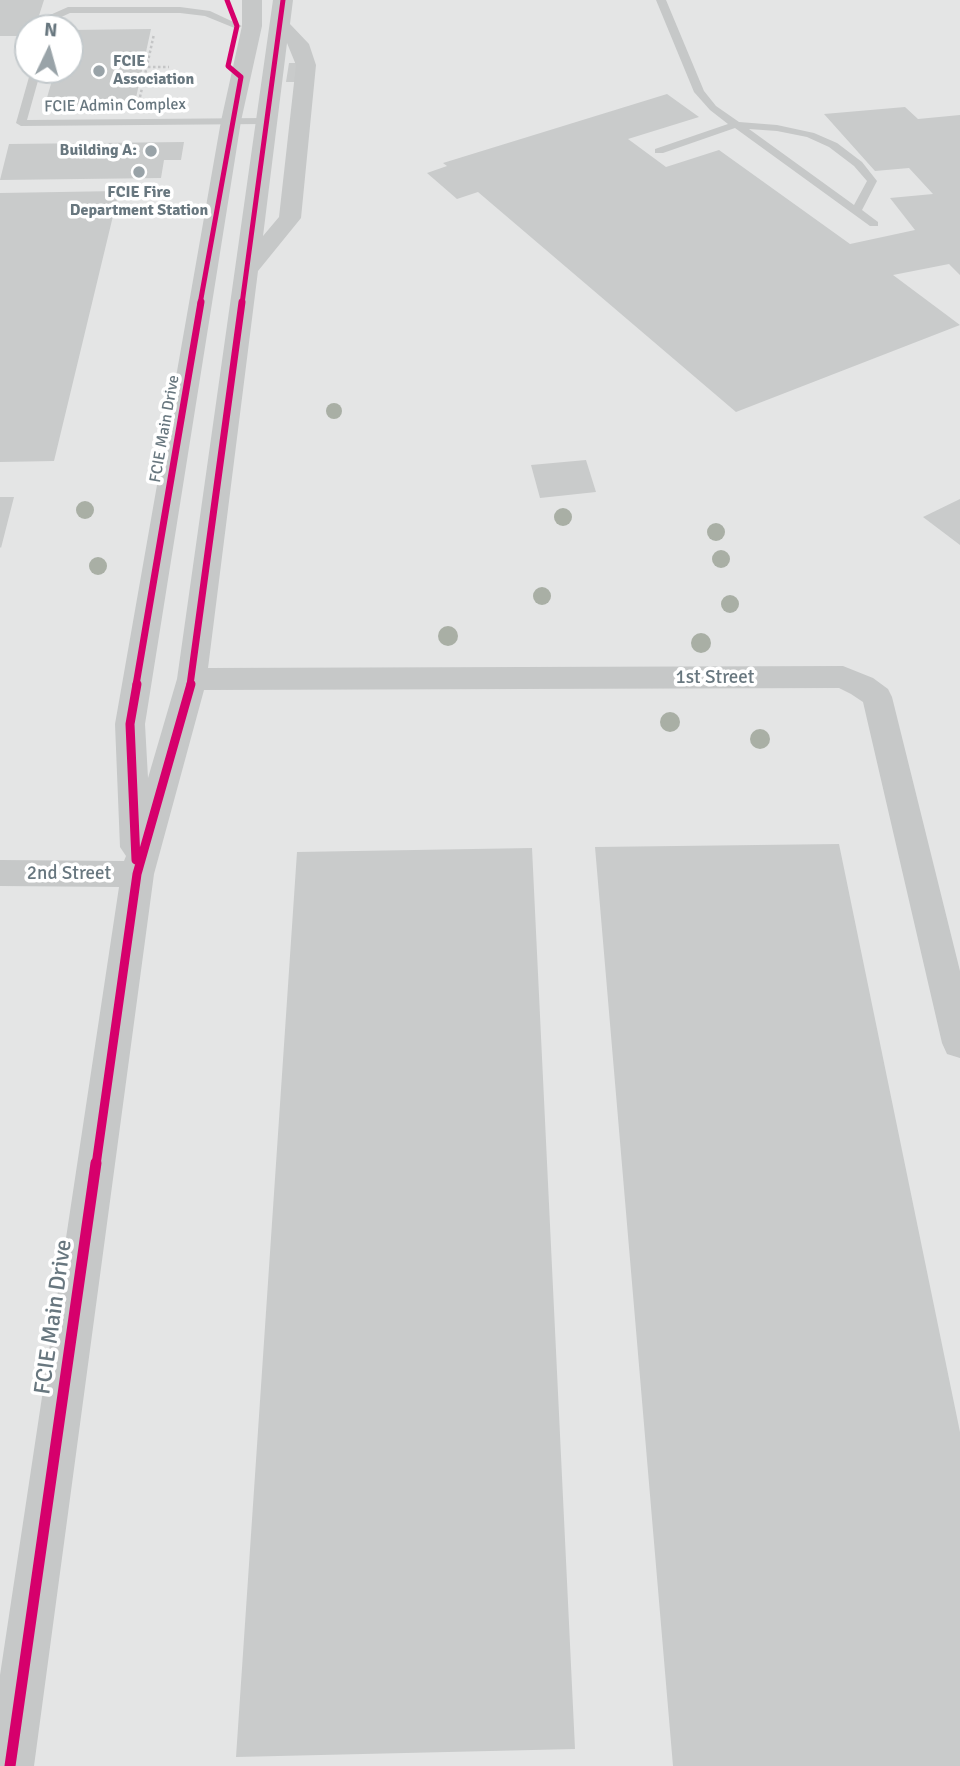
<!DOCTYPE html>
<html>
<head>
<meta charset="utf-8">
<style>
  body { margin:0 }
  #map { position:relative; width:960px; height:1766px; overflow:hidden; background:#f4f4f3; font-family:Signika,sans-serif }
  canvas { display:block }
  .north { position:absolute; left:14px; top:14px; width:70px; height:70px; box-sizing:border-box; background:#fff; border:2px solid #c3c9cc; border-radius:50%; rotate:5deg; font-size:19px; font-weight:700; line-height:28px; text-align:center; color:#68777f }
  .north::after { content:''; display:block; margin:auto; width:24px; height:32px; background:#99a3a8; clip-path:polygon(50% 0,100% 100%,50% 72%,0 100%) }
</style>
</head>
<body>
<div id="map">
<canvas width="960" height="1766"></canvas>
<div class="north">N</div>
</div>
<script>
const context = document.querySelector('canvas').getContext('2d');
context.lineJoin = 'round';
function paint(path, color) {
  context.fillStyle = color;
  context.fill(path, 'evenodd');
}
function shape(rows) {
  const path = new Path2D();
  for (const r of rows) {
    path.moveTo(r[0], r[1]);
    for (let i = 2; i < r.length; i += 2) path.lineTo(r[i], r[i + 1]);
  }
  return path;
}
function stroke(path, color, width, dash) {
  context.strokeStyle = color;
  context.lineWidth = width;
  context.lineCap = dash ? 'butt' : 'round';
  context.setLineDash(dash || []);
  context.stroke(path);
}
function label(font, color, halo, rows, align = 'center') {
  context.font = font + ' Signika,sans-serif';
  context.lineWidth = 7;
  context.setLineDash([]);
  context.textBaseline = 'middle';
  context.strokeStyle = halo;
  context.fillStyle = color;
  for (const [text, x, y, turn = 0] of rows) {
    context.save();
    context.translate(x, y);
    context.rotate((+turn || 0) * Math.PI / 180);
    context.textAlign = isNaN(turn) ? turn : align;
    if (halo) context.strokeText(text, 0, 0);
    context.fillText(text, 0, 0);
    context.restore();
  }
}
paint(shape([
  [0,0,960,0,960,1766,0,1766],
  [28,28,70,28,70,70,28,70]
]), '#e4e5e5');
paint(shape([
  [0,0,44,0,35,28,28,28,28,36,0,36],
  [151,29,134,107,44,108,55,70,70,70,70,30],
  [289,63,300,63,297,82,286,82],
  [667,94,699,117,628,139,666,167,719,150,850,244,915,230,890,198,933,194,909,168,875,171,824,114,905,107,918,119,960,115,960,275,949,264,893,275,960,325,736,412,478,192,457,199,427,173,447,166,443,163],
  [184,142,181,160,164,160,161,178,0,180,9,144],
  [119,191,54,461,0,462,0,193],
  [586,460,596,492,540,498,531,465],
  [0,497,14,497,1,548,0,547],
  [960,499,960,545,923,517],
  [839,844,960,1432,960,1766,673,1766,595,847],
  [532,848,575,1749,236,1757,297,852]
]), '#c9cbcb');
stroke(shape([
  [143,67,169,67],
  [145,77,167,77],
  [140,97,154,34]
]), '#c4c5c6', 2.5, [2.5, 2.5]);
paint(shape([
  [656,0,666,0,704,91,716,106,739,122,777,125,814,133,837,143,862,162,877,181,862,210,878,222,878,226,870,226,735,128,663,153,655,153,655,149,728,124,710,110,694,92,656,0],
  [749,129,777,131,807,137,829,147,854,166,867,181,854,205,749,129],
  [68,7,180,7,210,11,242,26,237,29,205,16,180,13,70,13,57,19,54,28,44,28,50,15,68,7],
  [31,70,41,70,27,120,265,118,270,121,265,124,21,126,16,123,31,70]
]), '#c6c8c8');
paint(shape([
  [242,0,262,0,262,26,241,121,145,724,148,778,177,679,273,0,293,0,290,24,309,44,316,65,301,218,258,271,208,668,843,666,873,678,888,689,892,697,960,971,960,1058,947,1054,942,1043,863,702,851,694,839,688,204,690,154,874,34,1766,0,1766,0,1675,119,887,0,886,0,860,124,861,126,856,120,847,115,724,221,121,242,26,242,0],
  [287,43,296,65,279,217,263,236,287,43]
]), '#c6c8c8');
stroke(shape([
  [200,304,241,77,228,66,237,26,227,0],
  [242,304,283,0]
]), '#d6006c', 5);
stroke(shape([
  [136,685,201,302],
  [190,685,242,302]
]), '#d6006c', 7);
stroke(shape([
  [136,860,130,724,137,684],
  [96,1165,137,874,191,684]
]), '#d6006c', 9);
stroke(shape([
  [10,1766,96,1163]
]), '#d6006c', 11);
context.fillStyle = '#a9afa5';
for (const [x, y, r] of [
  [334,411,8],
  [85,510,9],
  [563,517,9],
  [716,532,9],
  [721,559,9],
  [98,566,9],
  [542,596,9],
  [730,604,9],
  [448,636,10],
  [701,643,10],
  [670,722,10],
  [760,739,10]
]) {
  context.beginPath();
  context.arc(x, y, r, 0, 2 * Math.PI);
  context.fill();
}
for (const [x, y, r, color] of [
  [99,71,7,"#99a3a8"],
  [151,151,7,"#99a3a8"],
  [139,172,7,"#99a3a8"]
]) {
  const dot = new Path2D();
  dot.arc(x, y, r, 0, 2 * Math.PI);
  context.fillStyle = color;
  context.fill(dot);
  stroke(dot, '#fff', 2.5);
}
label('bold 16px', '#68777f', '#fff', [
  ["FCIE",113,62],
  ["Association",113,80],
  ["Building A:",137,151,"right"],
  ["FCIE Fire",139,193,"center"],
  ["Department Station",139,211,"center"]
], 'left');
label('16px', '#68777f', '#fff', [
  ["FCIE Admin Complex",115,106,-1],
  ["FCIE Main Drive",165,429,-80]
]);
label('19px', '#68777f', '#fff', [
  ["1st Street",715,678],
  ["2nd Street",69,874]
]);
label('23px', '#68777f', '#fff', [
  ["FCIE Main Drive",54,1317,-82]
]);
</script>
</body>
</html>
